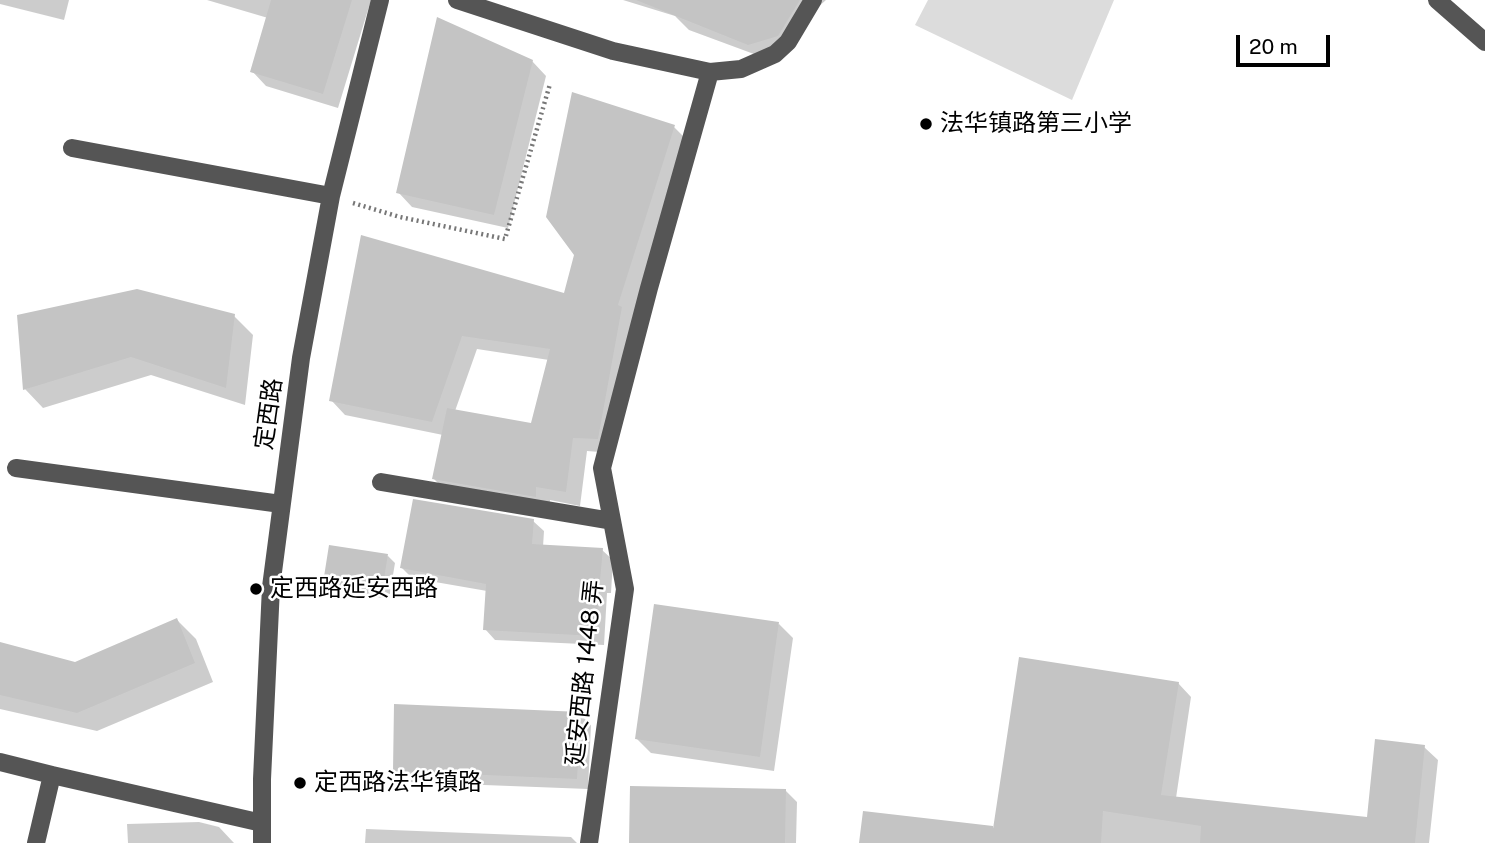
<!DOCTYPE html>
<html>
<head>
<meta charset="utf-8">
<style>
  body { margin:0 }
  #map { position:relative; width:1485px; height:843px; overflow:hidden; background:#fff; font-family:"Public Sans",sans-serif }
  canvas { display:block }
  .scale { position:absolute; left:1236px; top:35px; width:94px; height:32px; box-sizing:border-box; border:4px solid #000; border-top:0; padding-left:9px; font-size:21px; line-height:24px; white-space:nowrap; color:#000; -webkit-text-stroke:5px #fff; paint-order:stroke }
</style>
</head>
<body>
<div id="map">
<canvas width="1485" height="843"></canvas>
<div class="scale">20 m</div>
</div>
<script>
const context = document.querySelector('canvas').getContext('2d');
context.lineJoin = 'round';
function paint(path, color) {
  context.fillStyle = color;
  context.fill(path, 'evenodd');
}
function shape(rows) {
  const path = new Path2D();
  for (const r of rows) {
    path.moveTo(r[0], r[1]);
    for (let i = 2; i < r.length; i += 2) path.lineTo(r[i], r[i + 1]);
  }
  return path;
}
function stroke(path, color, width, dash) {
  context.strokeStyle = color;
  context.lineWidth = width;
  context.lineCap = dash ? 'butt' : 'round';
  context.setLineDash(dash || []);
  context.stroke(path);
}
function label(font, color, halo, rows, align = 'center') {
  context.font = font + ' "Public Sans","Noto Sans SC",sans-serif';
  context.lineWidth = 5;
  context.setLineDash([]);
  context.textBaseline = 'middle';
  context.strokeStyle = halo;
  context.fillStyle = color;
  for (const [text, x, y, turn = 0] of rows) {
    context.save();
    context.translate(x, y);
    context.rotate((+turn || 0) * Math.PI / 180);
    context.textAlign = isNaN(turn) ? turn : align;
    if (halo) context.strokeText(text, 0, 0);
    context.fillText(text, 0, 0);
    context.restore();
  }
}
paint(shape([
  [928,0,1114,0,1072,100,915,25]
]), '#dcdcdc');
paint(shape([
  [0,0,69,0,64,20,0,4],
  [207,0,371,0,338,108,266,86,252,71,268,18],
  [623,0,826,0,762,57,689,30,675,16],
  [532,61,546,76,508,228,412,207,398,192],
  [674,127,688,141,632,319,636,323,612,453,587,451,580,506,550,500,550,510,448,493,434,479,443,435,345,415,331,400,362,237,566,295,576,254],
  [477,349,549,360,532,425,455,411],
  [234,316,253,335,245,405,151,375,43,408,25,389],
  [533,521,544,531,543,547,602,550,613,560,611,593,607,593,604,645,495,640,485,629,487,591,412,578,402,568],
  [388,556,395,563,389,599,333,590,325,582],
  [177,620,196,639,213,682,97,731,0,709,0,644,75,664],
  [779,624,793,638,774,771,651,753,637,739],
  [1178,683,1191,697,1176,798,1369,819,1424,747,1438,760,1429,843,861,843,864,813,995,828],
  [580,714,591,725,588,789,406,782,394,770],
  [786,791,797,802,796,843,631,843],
  [199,822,219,827,234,843,128,843,127,824],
  [366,829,571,837,577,843,365,843]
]), '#0003');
paint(shape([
  [271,0,352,0,323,94,250,72],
  [636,0,800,0,778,36,748,45],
  [437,17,533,60,494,215,396,193],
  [572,92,675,125,618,305,622,307,598,439,573,438,566,492,536,487,536,497,432,479,447,408,531,423,550,349,462,336,432,422,329,401,361,235,564,293,574,255,546,217],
  [137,289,235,314,226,388,131,357,23,390,17,315],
  [413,499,534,519,532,544,603,548,595,636,483,630,486,584,400,568],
  [329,545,388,554,382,592,323,583],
  [654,604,779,622,760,757,635,739],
  [177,618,195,663,77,713,0,695,0,642,75,662],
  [1019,657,1179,682,1161,795,1367,817,1375,739,1425,745,1415,843,1200,843,1201,826,1103,811,1101,843,859,843,863,811,993,826,993,829],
  [394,704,581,712,577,779,393,771],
  [630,786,786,789,785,843,629,843]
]), '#c4c4c4');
stroke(shape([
  [353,203,400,217,505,239,550,84]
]), '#777', 4.5, [2, 3.5]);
stroke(shape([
  [457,0,613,51,710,72,741,69,775,54,788,42,813,0],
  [1437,0,1485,42],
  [72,148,331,196],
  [16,468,281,504],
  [381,482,612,521],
  [0,762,52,775,36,843],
  [52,775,262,823],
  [262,843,262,779,271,587,301,358,331,196,380,0],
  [589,843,625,589,602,468,649,288,710,72]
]), '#555', 18);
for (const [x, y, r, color] of [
  [926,124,7,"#000"],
  [256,589,7,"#000"],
  [300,783,7,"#000"]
]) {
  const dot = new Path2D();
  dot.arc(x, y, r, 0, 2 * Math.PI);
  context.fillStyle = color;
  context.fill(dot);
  stroke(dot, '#fff', 2.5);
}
label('24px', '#000', '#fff', [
  ["法华镇路第三小学",940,124],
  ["定西路延安西路",270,589],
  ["定西路法华镇路",314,783]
], 'left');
label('24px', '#000', '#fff', [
  ["定西路",269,414,-82],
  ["延安西路 1448 弄",585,673,-84]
]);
</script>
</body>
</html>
